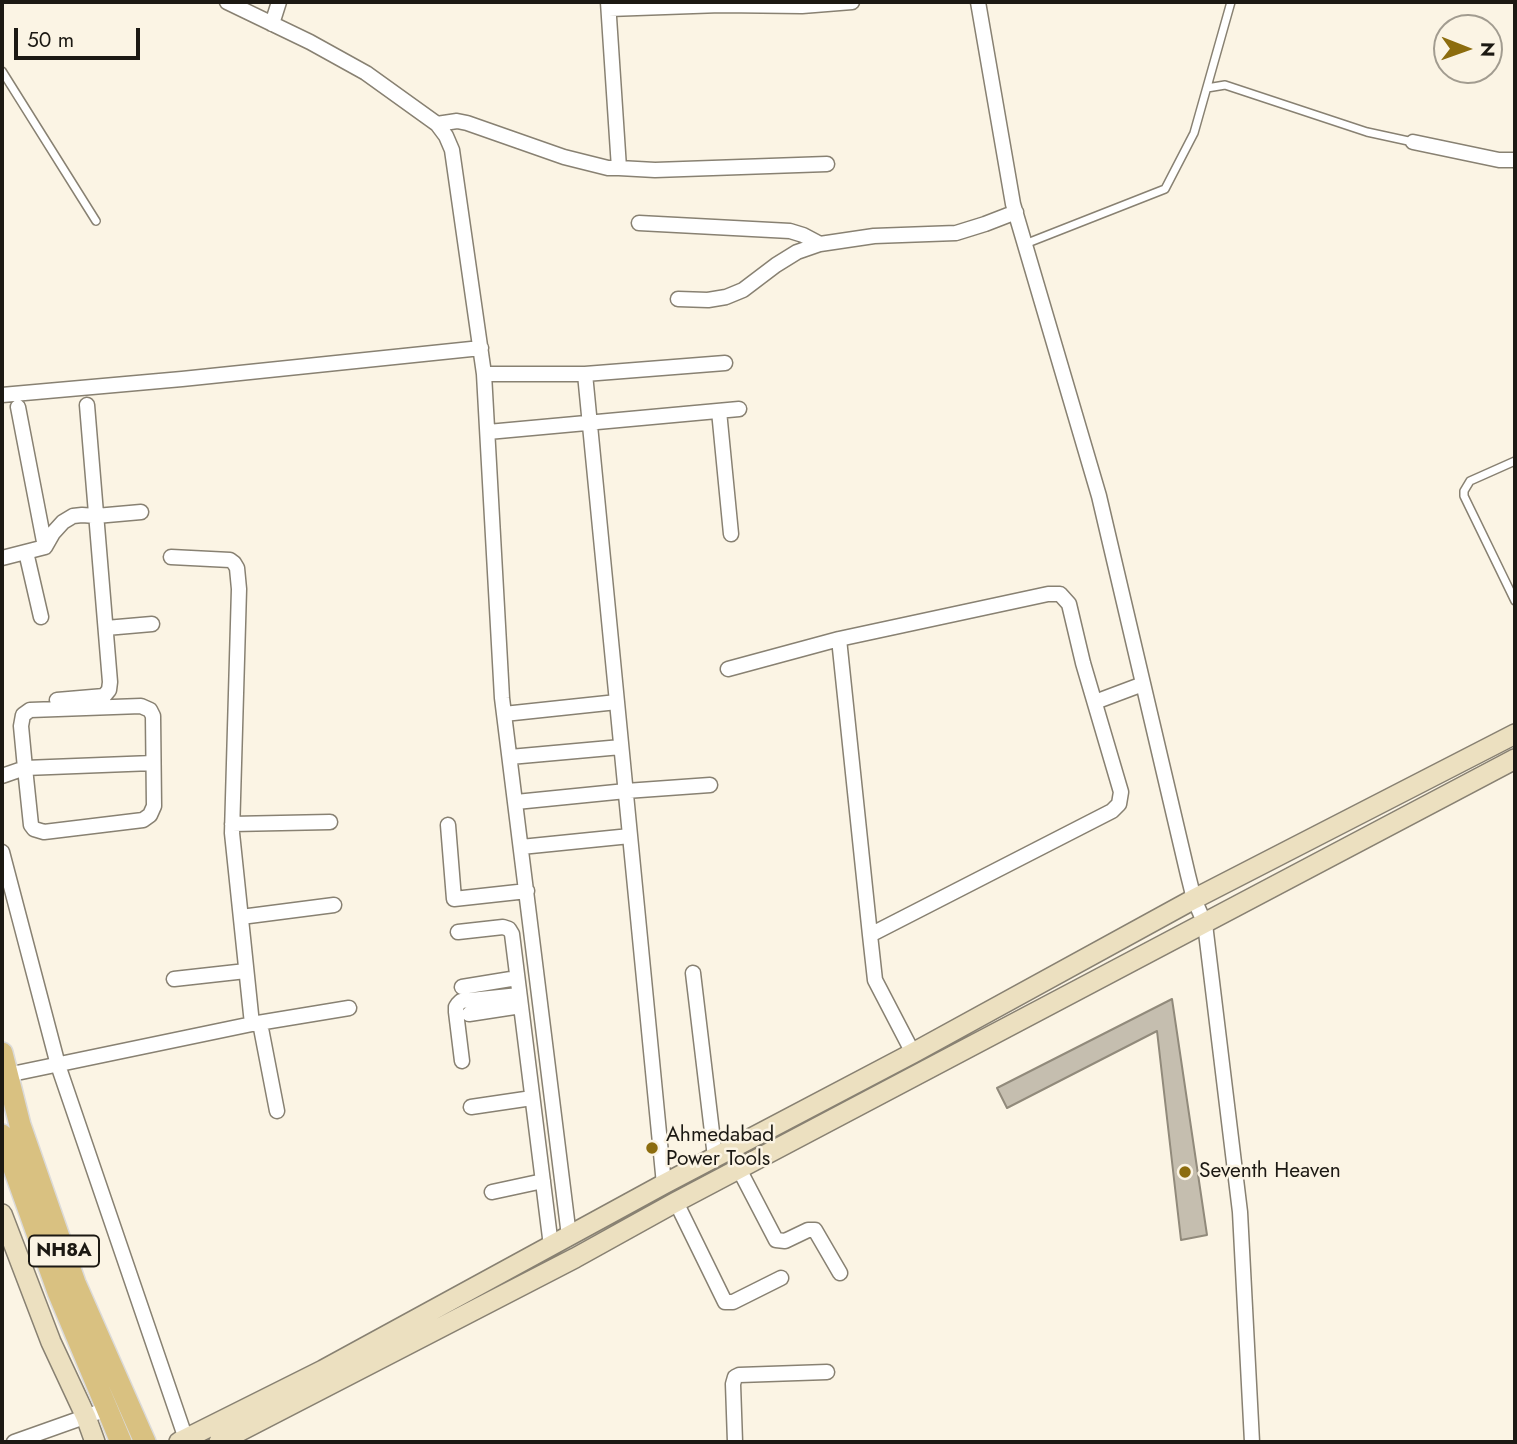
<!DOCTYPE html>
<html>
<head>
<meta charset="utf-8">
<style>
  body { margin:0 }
  #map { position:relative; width:1517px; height:1444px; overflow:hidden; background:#fbf4e4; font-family:Jost,sans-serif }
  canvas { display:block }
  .frame { position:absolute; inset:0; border:4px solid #1c1913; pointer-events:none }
  .north { position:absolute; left:1433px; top:14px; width:70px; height:70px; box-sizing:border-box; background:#fbf4e4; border:2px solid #a29c90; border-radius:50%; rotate:91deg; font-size:19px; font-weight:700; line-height:28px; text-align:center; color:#1c1913 }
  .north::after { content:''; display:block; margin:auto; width:24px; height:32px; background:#8c6c0e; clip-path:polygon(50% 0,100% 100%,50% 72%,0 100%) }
  .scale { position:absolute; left:14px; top:28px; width:126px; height:32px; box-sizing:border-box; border:4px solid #1c1913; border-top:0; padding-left:9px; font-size:21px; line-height:24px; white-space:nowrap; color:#1c1913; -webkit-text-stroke:5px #fbf4e4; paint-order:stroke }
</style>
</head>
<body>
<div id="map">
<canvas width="1517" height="1444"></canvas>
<div class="frame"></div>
<div class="north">N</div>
<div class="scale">50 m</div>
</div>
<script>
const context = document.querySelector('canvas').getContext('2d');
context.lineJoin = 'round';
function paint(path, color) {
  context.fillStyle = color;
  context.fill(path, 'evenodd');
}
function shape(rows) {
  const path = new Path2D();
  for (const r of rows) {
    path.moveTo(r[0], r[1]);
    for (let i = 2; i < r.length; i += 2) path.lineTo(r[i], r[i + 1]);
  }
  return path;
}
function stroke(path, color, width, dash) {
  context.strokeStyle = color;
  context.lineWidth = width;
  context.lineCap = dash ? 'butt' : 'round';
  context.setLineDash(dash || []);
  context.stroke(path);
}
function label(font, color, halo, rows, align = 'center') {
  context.font = font + ' Jost,sans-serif';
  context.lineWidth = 5;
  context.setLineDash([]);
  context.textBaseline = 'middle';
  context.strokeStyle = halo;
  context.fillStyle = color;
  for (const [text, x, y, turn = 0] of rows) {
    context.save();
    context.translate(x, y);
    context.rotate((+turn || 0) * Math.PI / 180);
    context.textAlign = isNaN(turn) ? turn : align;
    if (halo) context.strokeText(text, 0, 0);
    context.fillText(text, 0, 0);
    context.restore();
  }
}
const building = shape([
  [1172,999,1207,1235,1181,1240,1157,1031,1007,1108,997,1088,1172,999]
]);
paint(building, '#c5beaf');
stroke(building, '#918a7b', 2);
const lane = shape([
  [2,71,96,221],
  [1207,88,1225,85,1367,132,1413,142],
  [1025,244,1165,189,1194,133,1231,2],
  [1515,461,1470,481,1464,491,1464,496,1515,601]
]);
const street = shape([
  [227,2,310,42,366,73,437,124,446,136,452,150,484,374,502,698,569,1236],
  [721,2,721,5,802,6,802,2],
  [978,2,1013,204,1099,496,1188,875,1194,899,1205,924,1240,1212,1252,1442],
  [802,6,852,2],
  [609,9,721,5],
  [272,24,279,2],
  [437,124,457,121,467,123,564,157,608,168,619,168,608,2],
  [1413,142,1499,160,1515,160],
  [619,168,655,170,827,164],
  [639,223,790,231,803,235,820,244],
  [678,299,708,300,726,297,743,290,776,265,797,252,820,244,874,236,956,233,985,224,1016,212],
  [484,374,585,374,725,363],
  [585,374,664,1184],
  [2,395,182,379,481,348],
  [719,411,731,534],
  [488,432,739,409],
  [45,547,53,533,63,522,73,516,82,515,96,516,141,512],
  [26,552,41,617],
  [2,558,45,547,18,407],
  [106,628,152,624],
  [728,669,839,639],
  [57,700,104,696,109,690,110,682,87,405],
  [1095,702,1143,684],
  [141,706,150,710,153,716,154,806,150,815,143,820,44,832,34,829,31,825,25,768,21,726,23,715,30,710,141,706],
  [504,714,617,702],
  [510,757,621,747],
  [2,776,25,768,153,763],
  [516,802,626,791,710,785],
  [232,824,330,822],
  [448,825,454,899,527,891],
  [521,847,630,836],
  [2,852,58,1065,187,1442],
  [241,917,334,905],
  [458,932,503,927,509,929,512,934,551,1246],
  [870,935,1112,811,1119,804,1121,792,1083,663,1069,604,1060,594,1048,594,839,639,870,935,875,980,913,1053],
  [693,973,715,1157],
  [174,979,246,971],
  [462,987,517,978],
  [469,1014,521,1006],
  [260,1023,277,1111],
  [252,1024,349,1008],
  [462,1061,456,1012,456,1007,458,1004,461,1001,519,995],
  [7,1075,252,1024,232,833,239,589,237,568,234,563,230,560,171,557],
  [471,1107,532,1098],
  [739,1169,776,1240,785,1241,808,1230,815,1230,840,1273],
  [492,1192,543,1181],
  [676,1202,725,1302,733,1302,781,1278],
  [14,1442,107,1409],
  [735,1442,733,1384,735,1377,739,1375,827,1372]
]);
const secondary = shape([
  [2,1214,51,1342,86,1417,95,1442],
  [179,1442,323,1370,664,1184,913,1053,1194,899,1515,734],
  [219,1442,575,1258,676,1202,1515,759]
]);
const primary = shape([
  [2,1053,20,1125,75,1283,145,1442],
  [2,1135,58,1292,121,1442]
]);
stroke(lane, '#888172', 10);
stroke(street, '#888172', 17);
stroke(secondary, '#888172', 22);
stroke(primary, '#dbdad9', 24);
stroke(lane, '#fff', 7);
stroke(street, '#fff', 14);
stroke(secondary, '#ece0c0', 19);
stroke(primary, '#d9c181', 21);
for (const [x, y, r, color] of [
  [652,1148,7,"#8c6c0e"],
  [1185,1172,7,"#8c6c0e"]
]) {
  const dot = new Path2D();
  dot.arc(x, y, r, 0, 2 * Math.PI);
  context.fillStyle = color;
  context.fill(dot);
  stroke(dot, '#fbf4e4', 2.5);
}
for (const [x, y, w] of [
  [64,1251,70]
]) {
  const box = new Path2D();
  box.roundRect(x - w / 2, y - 15.5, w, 31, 5);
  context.fillStyle = '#fbf4e4';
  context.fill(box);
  stroke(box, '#1c1913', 2);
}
label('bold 19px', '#1c1913', null, [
  ["NH8A",64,1251]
]);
label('21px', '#1c1913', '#fbf4e4', [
  ["Ahmedabad",666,1136],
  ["Power Tools",666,1160],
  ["Seventh Heaven",1199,1172]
], 'left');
</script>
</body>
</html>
